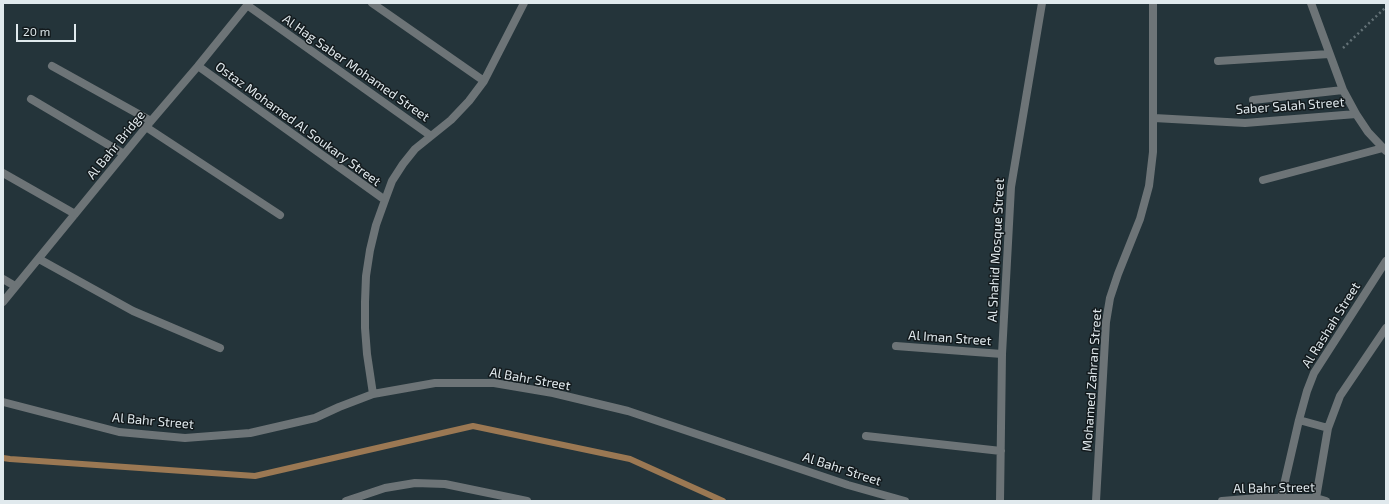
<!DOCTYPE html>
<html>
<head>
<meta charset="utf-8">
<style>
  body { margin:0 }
  #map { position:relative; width:1389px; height:504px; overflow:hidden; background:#24343a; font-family:"Exo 2",sans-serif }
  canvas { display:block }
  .frame { position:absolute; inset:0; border:4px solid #e0e9ed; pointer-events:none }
  .scale { position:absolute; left:16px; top:24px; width:60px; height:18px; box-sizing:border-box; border:2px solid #e0e9ed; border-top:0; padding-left:5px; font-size:12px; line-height:14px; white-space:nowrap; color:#e0e9ed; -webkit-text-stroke:3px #131a1d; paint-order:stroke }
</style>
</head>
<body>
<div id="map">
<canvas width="1389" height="504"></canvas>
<div class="frame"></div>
<div class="scale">20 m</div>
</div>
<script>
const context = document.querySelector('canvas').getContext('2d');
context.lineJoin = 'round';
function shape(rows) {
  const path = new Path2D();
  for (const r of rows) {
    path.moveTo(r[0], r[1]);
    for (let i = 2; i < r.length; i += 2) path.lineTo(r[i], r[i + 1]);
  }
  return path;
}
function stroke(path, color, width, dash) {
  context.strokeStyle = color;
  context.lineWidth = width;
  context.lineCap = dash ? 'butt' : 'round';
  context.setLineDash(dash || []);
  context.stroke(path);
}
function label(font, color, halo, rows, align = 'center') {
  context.font = font + ' "Exo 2",sans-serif';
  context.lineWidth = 3;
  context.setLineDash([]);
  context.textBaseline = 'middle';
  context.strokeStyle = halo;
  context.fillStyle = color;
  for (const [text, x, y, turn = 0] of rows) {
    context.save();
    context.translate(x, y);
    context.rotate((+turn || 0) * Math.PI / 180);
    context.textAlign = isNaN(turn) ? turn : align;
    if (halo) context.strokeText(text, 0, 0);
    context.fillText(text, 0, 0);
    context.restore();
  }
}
stroke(shape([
  [3,458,10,459,255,476,473,426,630,459,723,501]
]), '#9b7853', 6);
stroke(shape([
  [1343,48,1386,7]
]), '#647277', 2.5, [2, 3]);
stroke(shape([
  [372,3,484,81],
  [1311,3,1343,90,1356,114,1368,132,1386,151],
  [247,5,431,136],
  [1218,61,1329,54],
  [52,66,151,121],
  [198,66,385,200],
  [31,99,124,154],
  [1253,100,1343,90],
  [1154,118,1245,123,1356,114],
  [146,127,280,215],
  [3,173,75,214],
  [1263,180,1383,148],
  [39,259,133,311,220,348],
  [3,279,15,286],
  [3,302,151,121,198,66,249,3],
  [896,346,1002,354],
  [373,394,367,354,365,328,365,302,366,276,370,250,376,225,385,200,392,181,403,164,415,149,451,120,469,101,484,81,524,3],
  [3,402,119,432,185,438,250,433,315,418,339,407,373,394,435,383,494,383,553,393,628,411,848,485,905,501],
  [1299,420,1328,428],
  [866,436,1001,451],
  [1281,498,1299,420,1307,391,1314,373,1386,261],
  [1316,498,1328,428,1340,396,1386,328],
  [346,501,385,488,415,483,445,484,527,501],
  [1000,501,1002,354,1011,187,1042,3],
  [1096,501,1106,322,1110,298,1118,274,1140,219,1149,186,1153,152,1153,3],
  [1222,501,1258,498,1316,498,1326,501]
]), '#6d7477', 8);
label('13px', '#e0e9ed', '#131a1d', [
  ["Al Hag Saber Mohamed Street",356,68,35],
  ["Saber Salah Street",1290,106,-4],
  ["Ostaz Mohamed Al Soukary Street",298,124,36],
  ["Al Bahr Bridge",116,145,-51],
  ["Al Shahid Mosque Street",996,250,-87],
  ["Al Rashah Street",1331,325,-58],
  ["Al Iman Street",950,338,4],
  ["Al Bahr Street",530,379,10],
  ["Mohamed Zahran Street",1092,380,-86],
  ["Al Bahr Street",153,421,5],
  ["Al Bahr Street",842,469,18],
  ["Al Bahr Street",1274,488,-1]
]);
</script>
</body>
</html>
